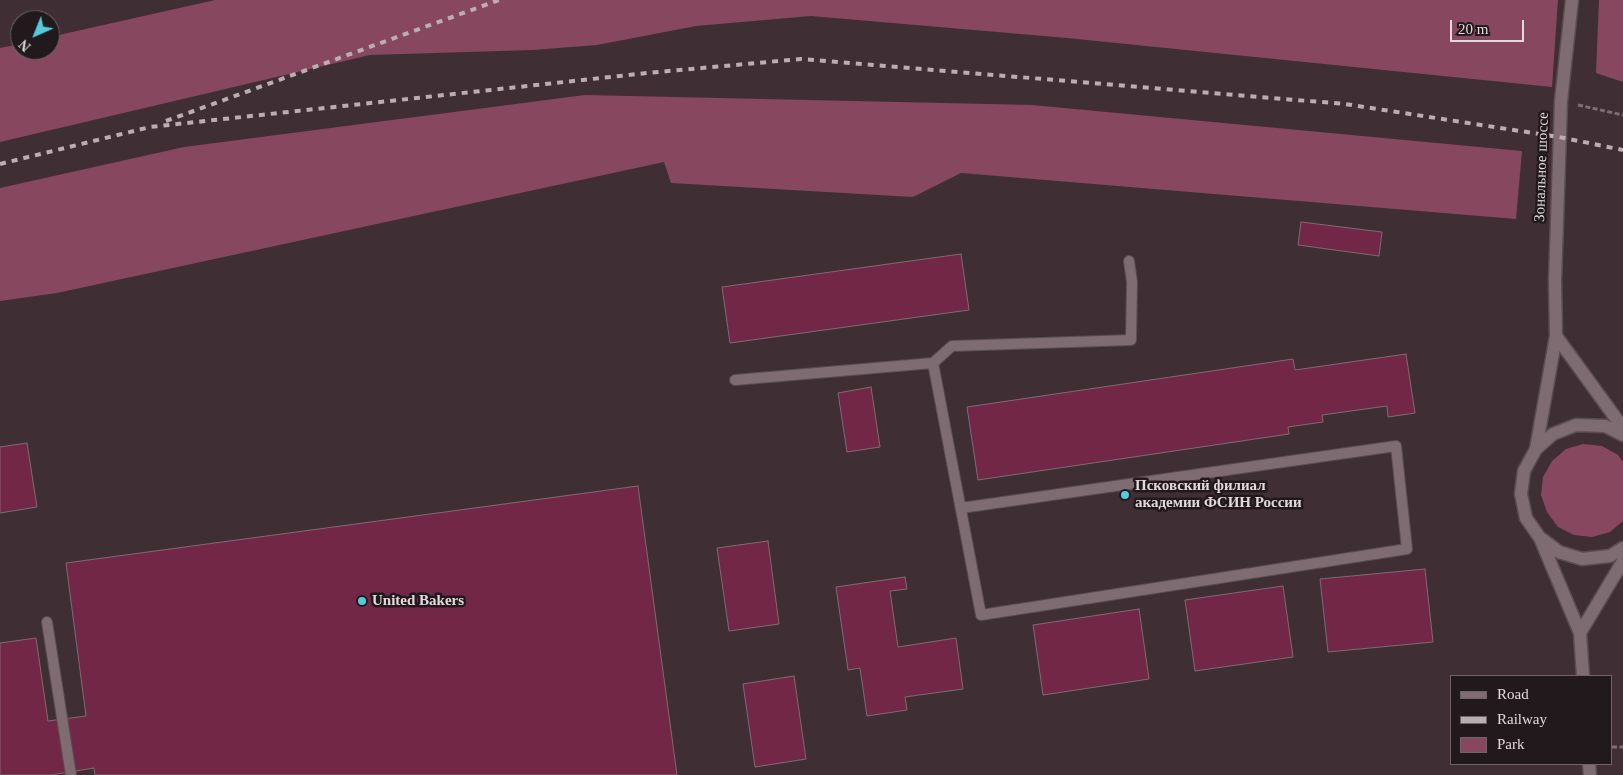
<!DOCTYPE html>
<html>
<head>
<meta charset="utf-8">
<style>
  body { margin:0 }
  #map { position:relative; width:1623px; height:775px; overflow:hidden; background:#3f2f34; font-family:"Times New Roman",serif }
  canvas { display:block }
  .legend { position:absolute; left:1450px; top:675px; width:162px; height:90px; box-sizing:border-box; background:#21191c; border:1px solid #6f6568; margin:0; padding:6px 9px; list-style:none; font-size:15px; color:#e3d8db }
  .legend li { display:flex; align-items:center; gap:10px; height:25px }
  .legend b { width:25px; border:1px solid #6f6568 }
  .north { position:absolute; left:10px; top:10px; width:50px; height:50px; box-sizing:border-box; background:#21191c; border:1px solid #6f6568; border-radius:50%; rotate:224deg; font-size:14px; font-weight:700; line-height:20px; text-align:center; color:#e3d8db }
  .north::after { content:''; display:block; margin:auto; width:18px; height:22px; background:#53cbda; clip-path:polygon(50% 0,100% 100%,50% 72%,0 100%) }
  .scale { position:absolute; left:1450px; top:20px; width:74px; height:22px; box-sizing:border-box; border:2px solid #e3d8db; border-top:0; padding-left:6px; font-size:15px; line-height:18px; white-space:nowrap; color:#e3d8db; -webkit-text-stroke:4px #21191c; paint-order:stroke }
</style>
</head>
<body>
<div id="map">
<canvas width="1623" height="775"></canvas>
<ul class="legend">
<li><b style="height:6px;background:#7f6c72"></b>Road</li>
<li><b style="height:6px;background:#baaeb2"></b>Railway</li>
<li><b style="height:14px;background:#87475f"></b>Park</li>
</ul>
<div class="north">N</div>
<div class="scale">20 m</div>
</div>
<script>
const context = document.querySelector('canvas').getContext('2d');
context.lineJoin = 'round';
function paint(path, color) {
  context.fillStyle = color;
  context.fill(path, 'evenodd');
}
function shape(rows) {
  const path = new Path2D();
  for (const r of rows) {
    path.moveTo(r[0], r[1]);
    for (let i = 2; i < r.length; i += 2) path.lineTo(r[i], r[i + 1]);
  }
  return path;
}
function stroke(path, color, width, dash) {
  context.strokeStyle = color;
  context.lineWidth = width;
  context.lineCap = dash ? 'butt' : 'round';
  context.setLineDash(dash || []);
  context.stroke(path);
}
function label(font, color, halo, rows, align = 'center') {
  context.font = font + ' "Times New Roman",serif';
  context.lineWidth = 5;
  context.setLineDash([]);
  context.textBaseline = 'middle';
  context.strokeStyle = halo;
  context.fillStyle = color;
  for (const [text, x, y, turn = 0] of rows) {
    context.save();
    context.translate(x, y);
    context.rotate((+turn || 0) * Math.PI / 180);
    context.textAlign = isNaN(turn) ? turn : align;
    if (halo) context.strokeText(text, 0, 0);
    context.fillText(text, 0, 0);
    context.restore();
  }
}
paint(shape([
  [215,0,1558,0,1552,87,1067,38,811,16,696,26,597,45,532,50,370,55,0,142,0,48,20,44,20,50,50,50,50,37],
  [1599,0,1623,0,1623,82,1596,73],
  [585,95,1032,105,1522,151,1516,219,961,173,913,197,671,183,664,162,57,293,0,301,0,188,184,147],
  [1583,444,1602,446,1618,455,1623,462,1623,521,1610,532,1592,537,1574,535,1558,527,1547,512,1541,495,1543,477,1552,461,1566,449]
]), '#87475f');
const building = shape([
  [1301,222,1382,232,1379,256,1298,245,1301,222],
  [961,254,969,310,730,343,722,287,961,254],
  [1406,354,1415,413,1388,417,1387,406,1322,415,1323,422,1288,427,1289,434,978,480,967,407,1293,359,1295,370,1406,354],
  [871,387,880,447,847,452,838,393,871,387],
  [27,443,37,507,0,513,0,447,27,443],
  [638,486,677,775,95,775,94,768,51,775,0,775,0,643,36,638,48,721,86,716,66,563,638,486],
  [768,541,779,624,729,631,717,548,768,541],
  [1425,569,1433,642,1328,652,1320,579,1425,569],
  [905,577,907,589,890,591,898,647,956,638,963,689,905,697,907,710,867,716,860,668,848,670,836,587,905,577],
  [1283,586,1293,657,1195,671,1185,600,1283,586],
  [1139,609,1149,679,1043,695,1033,625,1139,609],
  [794,676,806,759,755,767,743,684,794,676]
]);
paint(building, '#732747');
stroke(building, '#7e6b71', 1);
const lane = shape([
  [933,363,952,346,1131,340,1132,282,1129,261],
  [735,380,933,363,981,615,1407,549,1396,446,961,508],
  [47,622,71,775]
]);
const street = shape([
  [1556,336,1623,428],
  [1536,449,1556,336,1555,281,1561,101,1572,0],
  [1542,539,1559,552,1582,559,1610,556,1623,548],
  [1580,633,1623,561],
  [1583,676,1580,633,1540,538,1526,518,1521,494,1524,471,1536,449,1553,434,1576,425,1605,426,1623,435],
  [1589,764,1590,775]
]);
stroke(lane, '#5a4d51', 12);
stroke(street, '#5a4d51', 15);
stroke(shape([
  [1578,105,1623,115],
  [1612,747,1623,747]
]), '#7c6e73', 3, [5, 2.5]);
stroke(lane, '#7f6c72', 10);
stroke(street, '#7f6c72', 12);
stroke(shape([
  [166,121,499,0],
  [0,164,150,127,647,73,801,59,1345,104,1559,137,1623,150]
]), '#baaeb2', 4, [6, 6]);
for (const [x, y, r, color] of [
  [1125,495,5,"#53cbda"],
  [362,601,5,"#53cbda"]
]) {
  const dot = new Path2D();
  dot.arc(x, y, r, 0, 2 * Math.PI);
  context.fillStyle = color;
  context.fill(dot);
  stroke(dot, '#21191c', 2);
}
label('15px', '#e3d8db', '#21191c', [
  ["Зональное шоссе",1542,167,-88]
]);
label('bold 15px', '#e3d8db', '#21191c', [
  ["Псковский филиал",1135,486],
  ["академии ФСИН России",1135,503],
  ["United Bakers",372,601]
], 'left');
</script>
</body>
</html>
